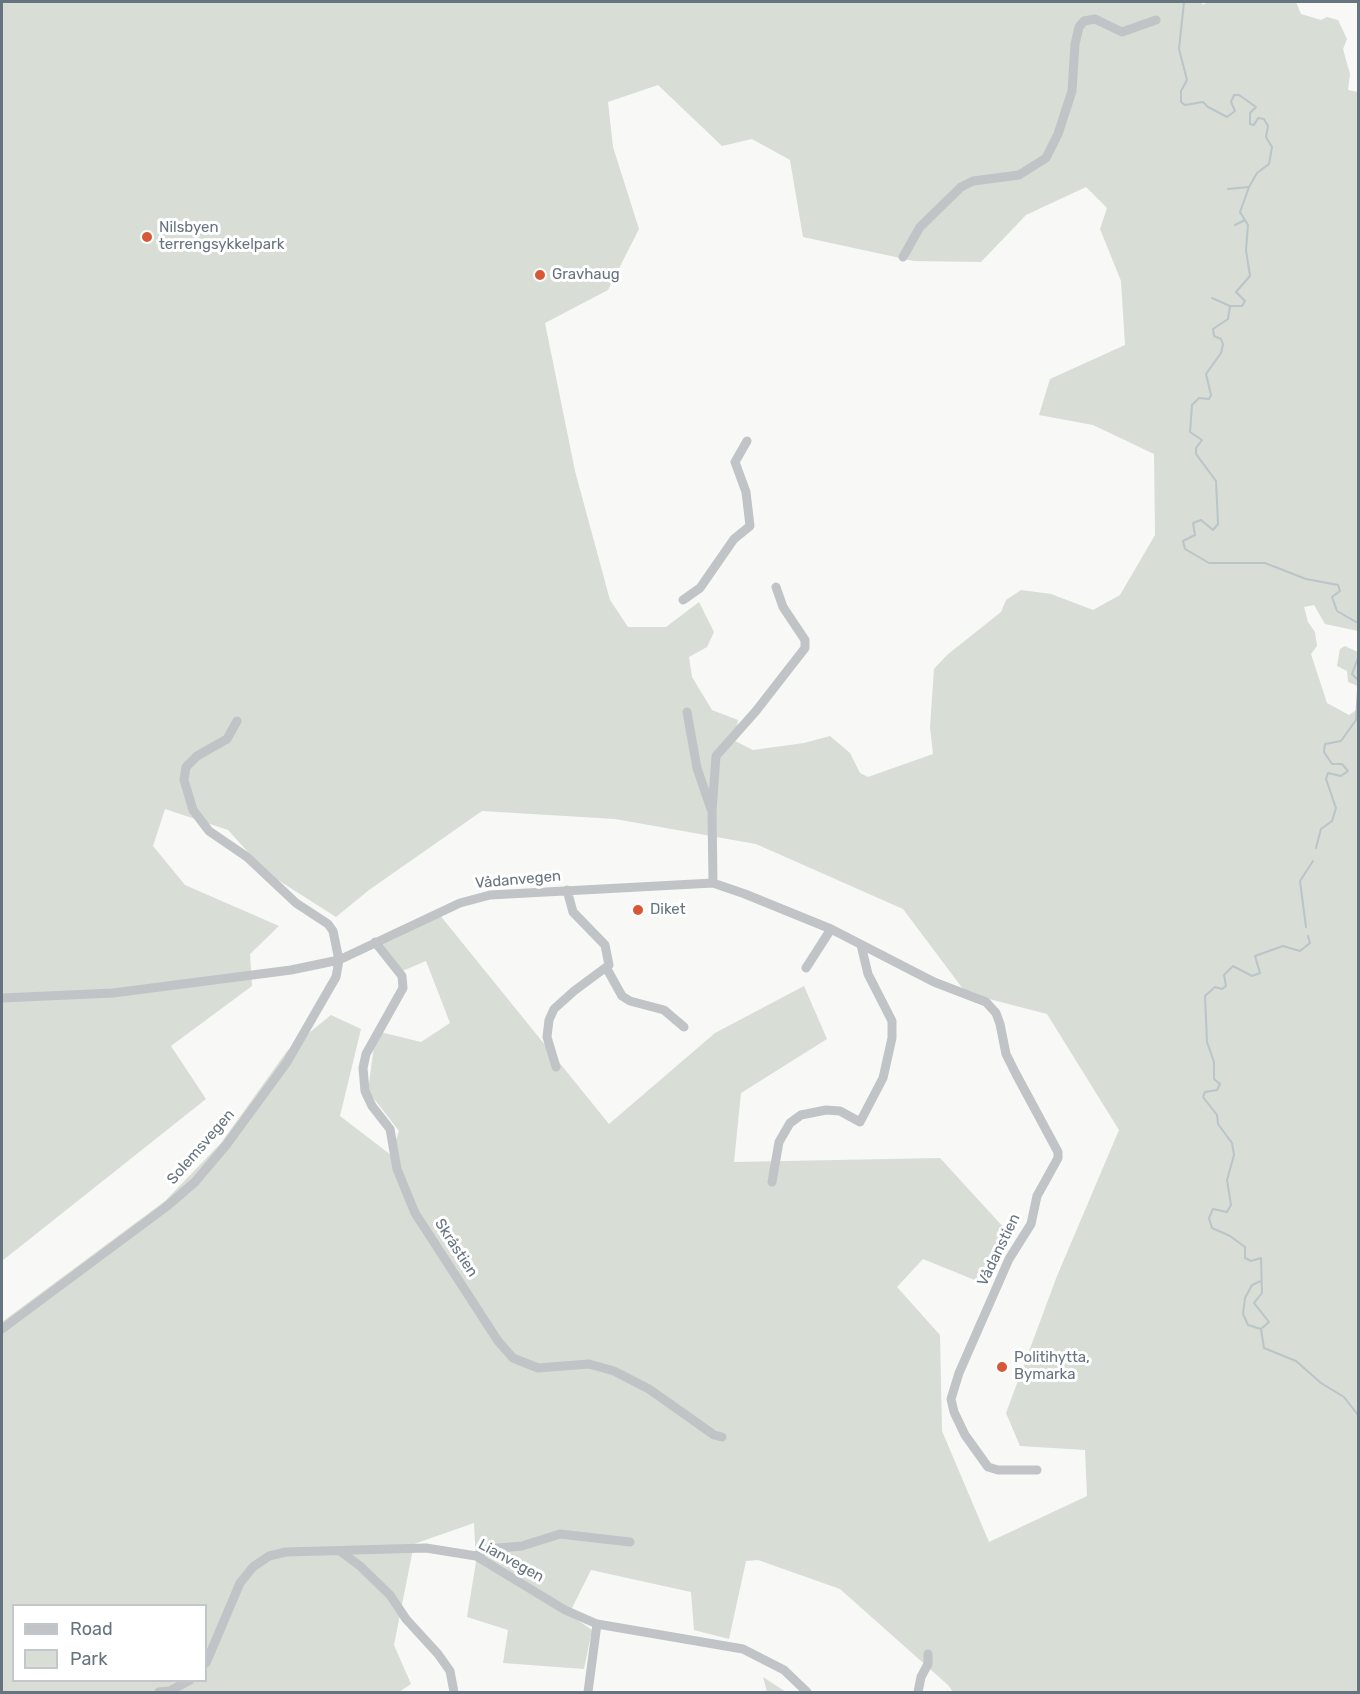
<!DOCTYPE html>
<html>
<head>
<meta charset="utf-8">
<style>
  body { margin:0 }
  #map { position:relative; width:1360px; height:1694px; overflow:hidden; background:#f8f8f6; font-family:Rubik,sans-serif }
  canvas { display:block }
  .frame { position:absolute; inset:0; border:3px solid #66747f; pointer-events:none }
  .legend { position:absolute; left:12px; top:1604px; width:195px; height:78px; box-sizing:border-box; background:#fff; border:2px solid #c2c7cc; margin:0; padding:8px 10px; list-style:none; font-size:18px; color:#66747f }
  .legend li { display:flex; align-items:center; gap:12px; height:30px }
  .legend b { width:30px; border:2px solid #c2c7cc }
</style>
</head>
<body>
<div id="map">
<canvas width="1360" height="1694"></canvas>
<div class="frame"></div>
<ul class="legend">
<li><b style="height:8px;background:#c0c4c7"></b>Road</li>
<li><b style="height:16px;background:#d8ddd5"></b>Park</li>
</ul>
</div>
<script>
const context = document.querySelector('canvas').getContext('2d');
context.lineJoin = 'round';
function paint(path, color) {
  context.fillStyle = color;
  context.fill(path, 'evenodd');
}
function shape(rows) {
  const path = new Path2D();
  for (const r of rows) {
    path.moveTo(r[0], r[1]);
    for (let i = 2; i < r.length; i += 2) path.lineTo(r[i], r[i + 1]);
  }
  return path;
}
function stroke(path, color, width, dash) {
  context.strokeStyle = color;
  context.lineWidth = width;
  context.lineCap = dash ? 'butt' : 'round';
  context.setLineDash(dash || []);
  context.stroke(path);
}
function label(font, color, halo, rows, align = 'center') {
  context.font = font + ' Rubik,sans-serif';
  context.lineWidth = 6;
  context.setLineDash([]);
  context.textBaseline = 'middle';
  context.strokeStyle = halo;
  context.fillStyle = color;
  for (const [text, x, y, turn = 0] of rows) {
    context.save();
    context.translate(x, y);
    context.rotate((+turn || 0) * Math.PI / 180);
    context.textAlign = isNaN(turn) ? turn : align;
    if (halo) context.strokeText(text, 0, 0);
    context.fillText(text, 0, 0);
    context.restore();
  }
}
paint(shape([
  [2,2,1201,2,1203,5,1208,2,1296,2,1301,14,1321,20,1327,17,1338,20,1347,39,1343,49,1350,74,1348,90,1358,92,1358,686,1348,682,1347,671,1337,666,1340,649,1345,646,1358,652,1358,631,1325,624,1314,605,1304,607,1308,622,1315,632,1317,646,1311,654,1327,703,1349,715,1358,709,1358,1692,953,1692,948,1685,840,1589,758,1560,746,1561,729,1639,694,1630,691,1592,591,1570,569,1614,592,1630,584,1669,503,1663,508,1630,467,1617,476,1562,474,1523,414,1544,394,1645,411,1684,399,1692,2,1692,2,1322,165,1201,221,1143,287,1051,331,1015,361,1029,340,1116,391,1155,399,1131,368,1091,376,1031,421,1042,450,1023,426,961,400,972,382,944,439,914,609,1124,715,1033,804,986,827,1039,741,1093,734,1162,940,1158,1006,1230,977,1281,923,1259,897,1287,940,1335,942,1431,989,1542,1087,1496,1085,1450,1020,1446,1006,1413,1057,1276,1119,1130,1047,1014,966,993,903,909,756,844,615,819,482,811,369,890,336,917,267,873,228,830,165,809,153,846,185,885,279,926,250,954,252,986,171,1046,206,1099,2,1261],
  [658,85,722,146,752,139,790,160,803,237,914,261,981,262,1026,215,1086,187,1107,208,1100,229,1121,281,1125,345,1050,379,1039,415,1093,425,1154,454,1155,535,1120,595,1093,610,1051,594,1021,590,1006,600,1001,612,947,655,934,669,930,727,933,754,868,777,860,773,850,753,830,736,804,743,753,750,735,741,738,720,712,710,692,677,689,657,707,647,714,632,699,602,666,627,628,627,610,600,575,471,545,323,608,290,639,229,613,147,608,102],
  [14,1606,206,1606,206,1680,14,1680],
  [763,1677,786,1692,767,1692]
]), '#d8ddd5');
stroke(shape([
  [1184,2,1179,49,1187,80,1181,91,1181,102,1185,105,1203,102,1208,107,1227,117,1235,111,1231,102,1234,95,1239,95,1256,107,1250,113,1250,124,1254,125,1258,118,1264,119,1268,126,1266,137,1272,147,1269,164,1257,173,1249,187,1240,212,1248,225,1246,250,1250,276,1236,292,1245,301,1242,306,1230,306,1228,319,1213,329,1214,336,1221,339,1223,344,1221,353,1206,374,1211,395,1209,399,1199,398,1192,405,1190,432,1202,440,1196,448,1196,454,1216,481,1218,524,1213,530,1201,520,1193,523,1195,535,1183,541,1185,549,1209,563,1265,563,1306,579,1338,585,1340,591,1332,597,1337,611,1358,623],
  [1228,189,1249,187],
  [1235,225,1245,220],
  [1212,298,1230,306],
  [1358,658,1352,674,1358,680],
  [1316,848,1321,829,1332,821,1336,808,1326,779,1328,773,1341,776,1348,771,1342,764,1332,764,1324,752,1325,744,1341,741,1356,720,1358,690],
  [1306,927,1300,881,1313,861],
  [1308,936,1310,943,1300,951,1283,946,1255,956,1260,973,1252,976,1233,966,1224,975,1226,986,1222,989,1215,987,1205,996,1207,1042,1214,1062,1214,1079,1220,1084,1217,1090,1205,1092,1203,1097,1217,1115,1218,1124,1232,1143,1234,1155,1227,1180,1231,1205,1227,1212,1213,1209,1209,1218,1212,1228,1230,1236,1245,1247,1245,1258,1251,1261,1261,1258,1262,1293,1254,1303,1269,1322,1261,1329,1264,1348,1296,1361,1321,1383,1344,1397,1358,1415],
  [1261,1329,1248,1325,1243,1314,1245,1298,1252,1285,1261,1281]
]), '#b9c5c9', 2);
stroke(shape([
  [903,257,920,227,961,187,973,181,1019,175,1046,158,1058,134,1072,91,1075,44,1079,27,1084,21,1095,19,1122,32,1156,20],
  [683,600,700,588,734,539,750,526,746,492,735,462,747,441],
  [687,712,697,768,711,809],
  [713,883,712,811,716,756,756,711,805,648,805,640,783,607,776,587],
  [375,942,402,976,403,988,366,1054,363,1068,365,1091,372,1106,390,1129,397,1169,415,1213,498,1341,513,1358,538,1368,589,1364,614,1371,649,1389,714,1435,722,1437],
  [806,968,831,929],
  [607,969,622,996,630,1001,664,1010,684,1027],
  [2,998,113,993,291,970,339,960,460,903,490,895,713,883,745,894,831,929,934,982,986,1002,996,1013,1000,1024,1006,1054,1016,1074,1058,1152,1058,1158,1037,1196,1031,1224,1009,1259,959,1373,951,1399,954,1412,965,1435,988,1467,998,1470,1037,1470],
  [556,1067,547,1037,549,1020,554,1009,574,991,609,965,605,945,573,912,567,890],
  [772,1182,779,1142,790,1123,801,1115,826,1110,840,1111,860,1122,883,1078,892,1038,892,1021,868,974,861,945],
  [2,1329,166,1207,195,1182,227,1144,287,1062,336,977,339,960,333,931,328,924,296,903,247,857,209,831,193,810,184,780,186,767,197,756,227,739,237,721],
  [340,1551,360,1566,390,1595,406,1619,438,1654,450,1671,454,1692],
  [476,1556,487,1549,522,1546,560,1534,630,1542],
  [206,1663,240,1583,253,1567,269,1556,286,1552,426,1548,476,1556,565,1610,597,1624,743,1649,784,1670,807,1692],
  [159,1692,170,1691,190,1680],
  [588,1692,597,1624],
  [918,1692,921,1677,928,1664,928,1654]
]), '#c0c4c7', 9);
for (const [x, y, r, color] of [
  [147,237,6,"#d75837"],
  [540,275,6,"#d75837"],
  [638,910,6,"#d75837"],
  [1002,1367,6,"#d75837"]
]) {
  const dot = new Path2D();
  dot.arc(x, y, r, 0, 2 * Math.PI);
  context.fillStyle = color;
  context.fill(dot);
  stroke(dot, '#fff', 2);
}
label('15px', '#66747f', '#fff', [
  ["Nilsbyen",159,228],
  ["terrengsykkelpark",159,245],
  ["Gravhaug",552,275],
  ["Diket",650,910],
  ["Politihytta,",1014,1358],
  ["Bymarka",1014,1375]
], 'left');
label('15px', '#66747f', '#fff', [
  ["Vådanvegen",518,880,-5],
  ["Solemsvegen",201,1147,-49],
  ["Skråstien",456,1248,57],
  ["Vådanstien",999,1250,-64],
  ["Lianvegen",511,1561,29]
]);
</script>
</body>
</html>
